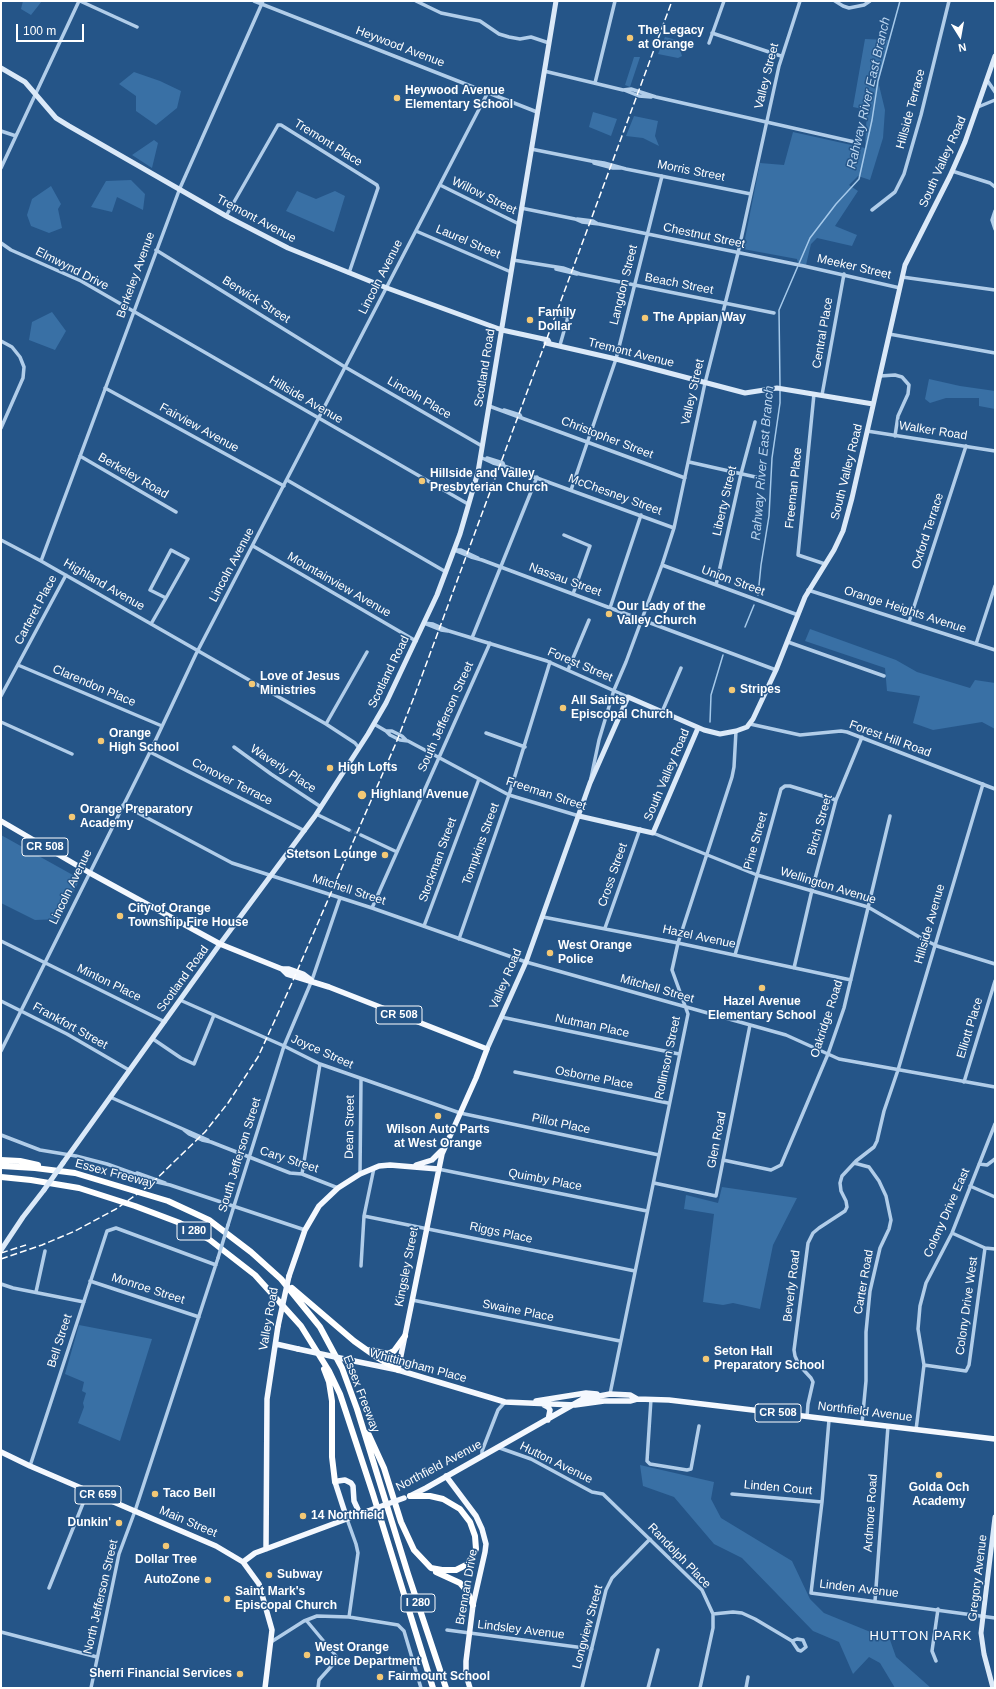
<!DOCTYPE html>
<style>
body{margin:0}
#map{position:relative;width:996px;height:1689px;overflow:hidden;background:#255588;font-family:Helvetica,sans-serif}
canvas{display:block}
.frame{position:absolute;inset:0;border:2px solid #fff;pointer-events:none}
.north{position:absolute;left:940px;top:16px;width:40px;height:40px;-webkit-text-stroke:3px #255588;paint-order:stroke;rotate:169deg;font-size:11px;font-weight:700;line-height:16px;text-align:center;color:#fff}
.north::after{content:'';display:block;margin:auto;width:14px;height:18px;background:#fff;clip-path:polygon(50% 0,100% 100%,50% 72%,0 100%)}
.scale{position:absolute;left:16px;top:24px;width:68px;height:18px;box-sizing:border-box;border:2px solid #fff;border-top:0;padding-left:5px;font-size:12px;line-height:14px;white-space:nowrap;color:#fff;-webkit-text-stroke:3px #255588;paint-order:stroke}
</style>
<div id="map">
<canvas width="996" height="1689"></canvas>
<div class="frame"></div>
<div class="north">N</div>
<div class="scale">100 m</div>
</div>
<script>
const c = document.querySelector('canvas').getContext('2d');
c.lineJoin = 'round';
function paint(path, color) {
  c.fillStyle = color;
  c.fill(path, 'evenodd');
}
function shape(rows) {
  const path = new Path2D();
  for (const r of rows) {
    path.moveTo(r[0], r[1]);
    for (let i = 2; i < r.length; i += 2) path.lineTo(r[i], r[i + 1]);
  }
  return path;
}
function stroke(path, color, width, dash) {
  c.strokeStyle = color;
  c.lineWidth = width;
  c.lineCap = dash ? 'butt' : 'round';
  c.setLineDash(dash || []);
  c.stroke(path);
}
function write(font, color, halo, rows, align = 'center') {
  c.font = font + ' Helvetica,sans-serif';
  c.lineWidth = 3;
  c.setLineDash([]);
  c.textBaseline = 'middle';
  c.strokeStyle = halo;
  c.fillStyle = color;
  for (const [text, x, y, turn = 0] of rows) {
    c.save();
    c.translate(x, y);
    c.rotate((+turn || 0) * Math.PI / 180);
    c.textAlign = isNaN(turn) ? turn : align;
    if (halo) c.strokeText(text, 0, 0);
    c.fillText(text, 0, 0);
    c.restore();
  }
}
paint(shape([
 [23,1,42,1,31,15,21,9],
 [665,37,677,40,682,56,678,58,658,54],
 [865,39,889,40,878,81,885,110,883,138,870,180,858,176,849,185,858,191,835,226,857,235,852,246,817,238,811,244,806,265,798,263,797,259,743,249,760,163,784,165,793,132,865,148,867,110,853,107],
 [634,57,640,57,630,87,625,85],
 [134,72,160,81,181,91,177,108,156,125,136,111,136,96,119,84],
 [593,112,617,119,611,136,589,127],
 [634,116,658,121,655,136,659,146,643,138,626,136],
 [154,140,158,143,152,168,132,155],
 [131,180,145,194,143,210,117,197,112,212,91,207,106,181],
 [51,186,61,204,58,209,62,228,49,233,31,226,27,215,32,199],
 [297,191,316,199,335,191,345,196,334,232,286,211],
 [52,312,66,331,55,350,29,340,32,322],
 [929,379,960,386,995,391,995,409,979,406,979,398,946,398,930,403,925,399],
 [810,629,896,660,917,672,970,688,975,680,995,683,995,729,982,722,933,730,913,723,920,696,887,691,885,668,805,641],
 [1,835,80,879,60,919,35,920,1,903],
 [722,1187,797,1198,773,1245,760,1309,733,1303,723,1305,703,1302,714,1214,684,1209,686,1195,718,1203],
 [79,1325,152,1339,120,1441,78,1423,84,1407,83,1403,86,1393,82,1391,84,1382,65,1374],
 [640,1465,714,1482,711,1499,721,1518,792,1561,810,1599,824,1613,890,1640,896,1657,931,1688,895,1688,880,1663,869,1657,853,1674,839,1642,813,1631,742,1558,714,1544,674,1497,643,1486]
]), '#3970a5');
stroke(shape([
 [780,386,779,310,810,238,836,204,859,179,872,120,878,81,900,1],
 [758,595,761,565,769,516,772,458,780,403,780,390],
 [745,627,754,605],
 [710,722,711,695,723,655]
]), '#a5c9ea', 1.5);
stroke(shape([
 [349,830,361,835]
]), '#466e9a', 3.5, [3.5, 2]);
stroke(shape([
 [80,1,137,27],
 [254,1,537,112],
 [416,1,441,13,480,21,499,34,509,37,520,39,531,37,549,43],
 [835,1,843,6,849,8,864,5,870,1],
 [712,33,781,56],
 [709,43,724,1],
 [544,71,623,90,631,89,656,97,859,143],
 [987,80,995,92],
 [595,83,615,1],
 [624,90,639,96,651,97],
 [978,107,995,100],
 [1,131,16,136],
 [531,149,591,161,604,163,626,169,751,194],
 [594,163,613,168,621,168],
 [1,168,79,1],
 [952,171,990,183,995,187],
 [440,185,519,224],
 [521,208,575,219,582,222,599,224,804,266,900,288],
 [872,210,895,192,904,174,921,115,949,1],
 [995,211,992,220,995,229],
 [226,216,278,125,281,125,377,185,378,188,349,273],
 [577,219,593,221,598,224],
 [416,231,511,272],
 [1,243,11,250,81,281,468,504],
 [156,250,345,367,482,446],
 [513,260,563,268,580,274,774,313],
 [556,269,577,274],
 [902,277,995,290],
 [560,315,568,317,560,345],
 [889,334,995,353],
 [1,341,12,347,20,357,24,367,23,378,1,428],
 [880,376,895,375,902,377,909,385,908,394,898,416,895,436],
 [105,388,284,486],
 [814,394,798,555,825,564],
 [822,395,844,274],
 [489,406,685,478],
 [504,410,520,415,521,417],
 [867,431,995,451],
 [80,456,176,512],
 [480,457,493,463,504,466,674,528],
 [487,458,503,463,504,466],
 [689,462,760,478],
 [287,480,446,572],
 [571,490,616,359,662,176],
 [564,535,590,546,573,594],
 [1,540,41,561,326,724,355,743,359,748],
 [253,546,416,641],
 [454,550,471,557,482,560,776,670],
 [456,550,461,550,478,558],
 [41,561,180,188,263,1],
 [662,565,798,615],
 [716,585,741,474,755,422],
 [808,590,995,650],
 [610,608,641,515],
 [909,622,966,446],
 [424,623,433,624,449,631,547,661,628,697],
 [151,624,166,598,188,559,171,550,150,590,166,598],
 [426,624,441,630,448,631],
 [472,638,537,477],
 [788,642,884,676],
 [976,644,995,586],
 [18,665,162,726],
 [568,670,589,620],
 [1,696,66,575],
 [662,712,681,668],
 [1,722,72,754],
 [326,724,367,652],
 [374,724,386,731,390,735,400,740,408,741,509,795,579,816],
 [750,724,800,735,841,731,847,732,995,789],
 [386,731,392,731,402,736,407,741],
 [486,733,525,747],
 [234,747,271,774,321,807],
 [150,752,305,831],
 [591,778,599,740,614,690,626,662,662,565,674,528,705,383,738,253,779,66,800,1],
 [123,805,232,863,372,908,526,962,786,1035,839,1059,995,1087],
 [316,814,349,830],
 [653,833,757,875,868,907,921,938,937,946,995,964],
 [361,835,397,852],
 [372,908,490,643],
 [543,917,678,943,851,980],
 [424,926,479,779],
 [605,928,640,829],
 [459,939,509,795,550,662],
 [1,941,165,1022],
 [735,955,781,789,785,786,790,786,836,800],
 [794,968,812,890,836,800,862,737],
 [180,1000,284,1046,320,1064,460,1113,659,1155],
 [1,1001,67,1034,129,1070],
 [501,1017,679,1054],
 [153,1039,181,1058,194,1064,214,1015],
 [1,1051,150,752,196,654,488,92],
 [515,1072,668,1103],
 [964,1082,995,981],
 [110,1097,208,1140],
 [184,1130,189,1134,202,1140,211,1142,290,1173,302,1174,338,1188],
 [1,1135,40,1150,76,1156,107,1164,157,1182,170,1185,305,1230],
 [723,1160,771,1170,781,1165,828,1054,844,1008,890,816],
 [854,1163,869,1167,879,1181,886,1196,891,1220,889,1229,880,1248,870,1291,866,1332,866,1381,862,1423],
 [979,1164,987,1165,995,1159],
 [438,1169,647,1211],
 [137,1173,165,1183],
 [302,1174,320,1064],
 [360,1174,361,1080],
 [654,1183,716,1196,750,1025],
 [970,1186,995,1197],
 [364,1216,635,1271],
 [228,1225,284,1046,312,980,340,898],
 [952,1233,985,1248,995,1249],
 [361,1266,364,1216,374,1168],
 [90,1281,199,1317],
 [1,1284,13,1288,84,1302],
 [36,1292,45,1251],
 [412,1300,620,1341],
 [924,1365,966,1371,969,1365,985,1248],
 [610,1394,688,1014,672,970,678,943,732,777,734,767,736,731],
 [651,1399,647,1461,650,1464,687,1470,691,1469,699,1426],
 [807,1417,808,1404,813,1382,811,1378,799,1365,795,1356,794,1350,808,1243,813,1233,819,1228,845,1211,847,1207,846,1201,841,1191,840,1183,842,1176,856,1161,874,1147,877,1141,884,1111,898,1070,983,784],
 [829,1420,822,1502,811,1593,995,1618],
 [916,1430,924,1365,918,1329,920,1306,926,1283,952,1233,995,1124],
 [497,1447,531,1459,592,1492,603,1494,702,1590,713,1614,713,1628,700,1688],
 [482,1455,482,1451,498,1410,505,1402],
 [30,1466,107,1231,116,1228,216,1265],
 [732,1494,822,1502],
 [347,1519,356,1544,358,1553,349,1617],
 [49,1588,88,1491],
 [875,1601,888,1426],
 [713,1614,733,1612,742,1613,755,1619,792,1641,798,1650,801,1651,806,1647,803,1640,797,1639,792,1641],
 [306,1620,336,1656,336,1661,319,1680,318,1688],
 [447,1630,592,1649],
 [1,1632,97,1657],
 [271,1642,304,1621,317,1616,349,1617,398,1625,404,1631,421,1688],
 [936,1661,932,1651,938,1609],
 [91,1688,119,1554,135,1511,218,1258],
 [582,1688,606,1590,612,1578,650,1539],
 [648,1688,658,1650],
 [746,1688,748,1677]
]), '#b1cde9', 3.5);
stroke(shape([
 [1,68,25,82,56,118,69,126,226,216,288,248,387,288,502,330,548,340,549,342],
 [546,343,616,359,745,393,777,388,873,404],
 [579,816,653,833,698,728],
 [487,1049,526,962,590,783,628,697,704,730,720,734,736,731,747,727,753,719,776,670,805,597,834,550,843,531,852,498,905,265,950,176,965,142,995,56],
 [63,1163,220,944,315,816,368,734,386,703,437,595,460,534,478,472,556,1],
 [1,1250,23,1217,44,1190],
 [993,1688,984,1654,981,1633,995,1517]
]), '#dbe9f8', 5);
stroke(shape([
 [1,821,90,873,220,944,282,969,289,969,303,974,311,980],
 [282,969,287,974,329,987,487,1049,476,1078,442,1154,398,1370],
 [416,1165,432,1160,441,1151],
 [289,1276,305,1230,319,1206,338,1188,360,1174,379,1166,390,1165,438,1169],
 [276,1344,298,1349],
 [354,1361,398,1370,505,1402,575,1405,604,1401,630,1401,637,1399,669,1400,995,1439],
 [536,1401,586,1393,597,1394],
 [544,1405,548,1407,550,1410,548,1420],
 [1,1452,30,1466,216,1546,243,1562,259,1584,272,1630,265,1688],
 [446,1476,476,1516,482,1529,486,1544,485,1552,473,1605,466,1661,466,1675,470,1688],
 [410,1496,426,1488,583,1399,610,1394,630,1395,637,1399],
 [347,1519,335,1482,338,1481,345,1480,351,1483,353,1486,354,1501,360,1514],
 [266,1549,267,1399,278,1326],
 [243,1562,255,1553,368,1511]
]), '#f4f8fe', 5.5);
stroke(shape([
 [1,1160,20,1161,38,1165],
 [1,1166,35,1168,75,1173,168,1201,209,1220,251,1252,281,1279,320,1327,342,1368,357,1409,408,1574,446,1688],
 [1,1177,31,1180,79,1188,135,1206,180,1223,210,1240,255,1275,301,1326,329,1371,340,1394,373,1494,433,1688],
 [292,1288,354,1341,378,1358,398,1370],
 [370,1350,388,1354,394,1351,405,1336],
 [324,1369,329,1382,332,1401,332,1457,335,1482],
 [368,1433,384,1468,401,1522,414,1550,431,1568,442,1570,456,1570,468,1564,476,1549,475,1536,470,1522,460,1509,443,1499,430,1496,410,1496],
 [436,1572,460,1583,467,1591,473,1605]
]), '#fff', 6);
stroke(shape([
 [1,1253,26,1245],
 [1,1259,42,1245,75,1231,116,1209,150,1185,205,1132,228,1103,258,1057,291,985,396,743,414,697,672,1]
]), '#fff', 1.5, [7, 3]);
stroke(shape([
 [218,1258,228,1225]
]), '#b1cde9', 3.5);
stroke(shape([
 [44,1190,63,1163]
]), '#dbe9f8', 5);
stroke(shape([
 [278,1326,289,1276],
 [298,1349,354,1361],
 [368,1511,404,1498]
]), '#f4f8fe', 5.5);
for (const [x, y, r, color] of [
 [630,38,4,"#f3c875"],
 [397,98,4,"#f3c875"],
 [645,318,4,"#f3c875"],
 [530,320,4,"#f3c875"],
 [422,481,4,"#f3c875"],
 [609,614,4,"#f3c875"],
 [252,684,4,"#f3c875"],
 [732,690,4,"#f3c875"],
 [563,708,4,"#f3c875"],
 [101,741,4,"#f3c875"],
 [330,768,4,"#f3c875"],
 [362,795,5,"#f3c875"],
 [72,817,4,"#f3c875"],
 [385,855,4,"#f3c875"],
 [120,916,4,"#f3c875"],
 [550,953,4,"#f3c875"],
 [762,988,4,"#f3c875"],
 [438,1116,4,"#f3c875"],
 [706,1359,4,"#f3c875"],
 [939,1475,4,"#f3c875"],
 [155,1494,4,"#f3c875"],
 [303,1516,4,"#f3c875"],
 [119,1523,4,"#f3c875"],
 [166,1546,4,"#f3c875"],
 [269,1575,4,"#f3c875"],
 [208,1580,4,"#f3c875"],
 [227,1599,4,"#f3c875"],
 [307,1655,4,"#f3c875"],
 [240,1674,4,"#f3c875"],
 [380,1677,4,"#f3c875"]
]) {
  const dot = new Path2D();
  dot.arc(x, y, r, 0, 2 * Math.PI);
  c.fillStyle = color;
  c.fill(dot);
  stroke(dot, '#255588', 1.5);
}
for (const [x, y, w] of [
 [45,847,46],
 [399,1015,46],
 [194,1231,34],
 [778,1413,46],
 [98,1495,46],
 [418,1603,34]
]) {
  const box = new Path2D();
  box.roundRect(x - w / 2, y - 9, w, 18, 3);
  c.fillStyle = '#255588';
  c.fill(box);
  stroke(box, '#fff', 1);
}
write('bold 11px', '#fff', null, [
 ["CR 508",45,847],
 ["CR 508",399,1015],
 ["I 280",194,1231],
 ["CR 508",778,1413],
 ["CR 659",98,1495],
 ["I 280",418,1603]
]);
write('bold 12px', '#fff', '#255588', [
 ["The Legacy",638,31],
 ["at Orange",638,45],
 ["Heywood Avenue",405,91],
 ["Elementary School",405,105],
 ["Family",538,313],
 ["Dollar",538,327],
 ["The Appian Way",653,318],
 ["Hillside and Valley",430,474],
 ["Presbyterian Church",430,488],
 ["Our Lady of the",617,607],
 ["Valley Church",617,621],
 ["Love of Jesus",260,677],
 ["Ministries",260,691],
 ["Stripes",740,690],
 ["All Saints",571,701],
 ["Episcopal Church",571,715],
 ["Orange",109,734],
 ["High School",109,748],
 ["High Lofts",338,768],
 ["Highland Avenue",371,795],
 ["Orange Preparatory",80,810],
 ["Academy",80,824],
 ["Stetson Lounge",377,855,"right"],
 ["City of Orange",128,909],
 ["Township Fire House",128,923],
 ["West Orange",558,946],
 ["Police",558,960],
 ["Hazel Avenue",762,1002,"center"],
 ["Elementary School",762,1016,"center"],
 ["Wilson Auto Parts",438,1130,"center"],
 ["at West Orange",438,1144,"center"],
 ["Seton Hall",714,1352],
 ["Preparatory School",714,1366],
 ["Golda Och",939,1488,"center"],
 ["Academy",939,1502,"center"],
 ["Taco Bell",163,1494],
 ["14 Northfield",311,1516],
 ["Dunkin'",111,1523,"right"],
 ["Dollar Tree",166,1560,"center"],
 ["Subway",277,1575],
 ["AutoZone",200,1580,"right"],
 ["Saint Mark's",235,1592],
 ["Episcopal Church",235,1606],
 ["West Orange",315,1648],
 ["Police Department",315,1662],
 ["Sherri Financial Services",232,1674,"right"],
 ["Fairmount School",388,1677]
], 'left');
write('12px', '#fff', '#255588', [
 ["Heywood Avenue",400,47,21],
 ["Valley Street",767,76,-76],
 ["Hillside Terrace",911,109,-75],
 ["Tremont Place",328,143,32],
 ["South Valley Road",943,162,-66],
 ["Morris Street",691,171,11],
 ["Willow Street",484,196,26],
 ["Tremont Avenue",256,219,28],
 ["Chestnut Street",704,236,12],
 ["Laurel Street",468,242,23],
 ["Meeker Street",854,267,13],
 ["Elmwynd Drive",72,269,27],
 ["Berkeley Avenue",136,275,-70],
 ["Lincoln Avenue",381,277,-63],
 ["Beach Street",679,284,11],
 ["Langdon Street",624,285,-76],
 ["Berwick Street",256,300,32],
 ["Central Place",823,333,-80],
 ["Tremont Avenue",631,353,14],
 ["Scotland Road",485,368,-81],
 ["Valley Street",693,392,-77],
 ["Lincoln Place",419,398,30],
 ["Hillside Avenue",306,400,30],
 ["Fairview Avenue",199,428,29],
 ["Walker Road",933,431,9],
 ["Christopher Street",607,438,21],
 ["South Valley Road",847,472,-76],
 ["Berkeley Road",133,476,30],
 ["Freeman Place",794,488,-84],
 ["McChesney Street",615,495,20],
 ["Liberty Street",725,501,-77],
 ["Oxford Terrace",928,531,-72],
 ["Lincoln Avenue",232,565,-62],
 ["Nassau Street",565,580,20],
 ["Union Street",733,581,20],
 ["Highland Avenue",104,585,30],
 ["Mountainview Avenue",339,585,30],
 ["Carteret Place",36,610,-62],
 ["Orange Heights Avenue",905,610,18],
 ["Forest Street",580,665,23],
 ["Scotland Road",389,672,-64],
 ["Clarendon Place",94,686,23],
 ["South Jefferson Street",446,717,-66],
 ["Forest Hill Road",890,739,20],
 ["Waverly Place",283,769,34],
 ["South Valley Road",667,775,-67],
 ["Conover Terrace",232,782,27],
 ["Freeman Street",546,794,18],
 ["Birch Street",820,825,-74],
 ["Pine Street",756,841,-74],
 ["Tompkins Street",481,844,-70],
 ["Stockman Street",438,860,-70],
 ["Cross Street",613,875,-71],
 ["Wellington Avenue",828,886,17],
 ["Lincoln Avenue",71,887,-64],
 ["Mitchell Street",349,890,18],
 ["Hillside Avenue",930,924,-74],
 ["Hazel Avenue",699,937,12],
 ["Scotland Road",183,979,-54],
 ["Valley Road",506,979,-67],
 ["Minton Place",109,983,26],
 ["Mitchell Street",657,989,16],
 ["Oakridge Road",827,1019,-72],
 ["Frankfort Street",70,1026,29],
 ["Nutman Place",592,1026,12],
 ["Elliott Place",970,1028,-73],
 ["Joyce Street",322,1052,24],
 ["Rollinson Street",668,1058,-78],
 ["Osborne Place",594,1078,11],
 ["Pillot Place",561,1124,12],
 ["Dean Street",350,1127,-89],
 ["Glen Road",717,1140,-79],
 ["South Jefferson Street",240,1155,-73],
 ["Cary Street",289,1160,18],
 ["Essex Freeway",115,1174,15],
 ["Quimby Place",545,1180,11],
 ["Colony Drive East",947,1213,-66],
 ["Riggs Place",501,1233,12],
 ["Kingsley Street",407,1267,-79],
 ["Carter Road",864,1282,-80],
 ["Beverly Road",792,1286,-83],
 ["Monroe Street",148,1289,18],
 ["Colony Drive West",967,1306,-82],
 ["Swaine Place",518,1311,11],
 ["Valley Road",269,1319,-80],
 ["Bell Street",60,1341,-72],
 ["Whittingham Place",418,1366,15],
 ["Essex Freeway",361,1394,69],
 ["Northfield Avenue",865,1412,7],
 ["Hutton Avenue",556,1463,26],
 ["Northfield Avenue",439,1466,-28],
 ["Linden Court",778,1488,5],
 ["Ardmore Road",871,1513,-86],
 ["Main Street",188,1522,23],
 ["Randolph Place",679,1556,46],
 ["Gregory Avenue",978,1578,-83],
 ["Brennan Drive",467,1587,-80],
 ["Linden Avenue",859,1589,7],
 ["North Jefferson Street",101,1597,-77],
 ["Longview Street",588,1627,-75],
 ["Lindsley Avenue",521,1630,7]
]);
write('italic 13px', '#bdd7f1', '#255588', [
 ["Rahway River East Branch",869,93,-77],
 ["Rahway River East Branch",763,463,-85]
]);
c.letterSpacing = '1px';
write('13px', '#fff', '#255588', [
 ["HUTTON PARK",921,1636]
]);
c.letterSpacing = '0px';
</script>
